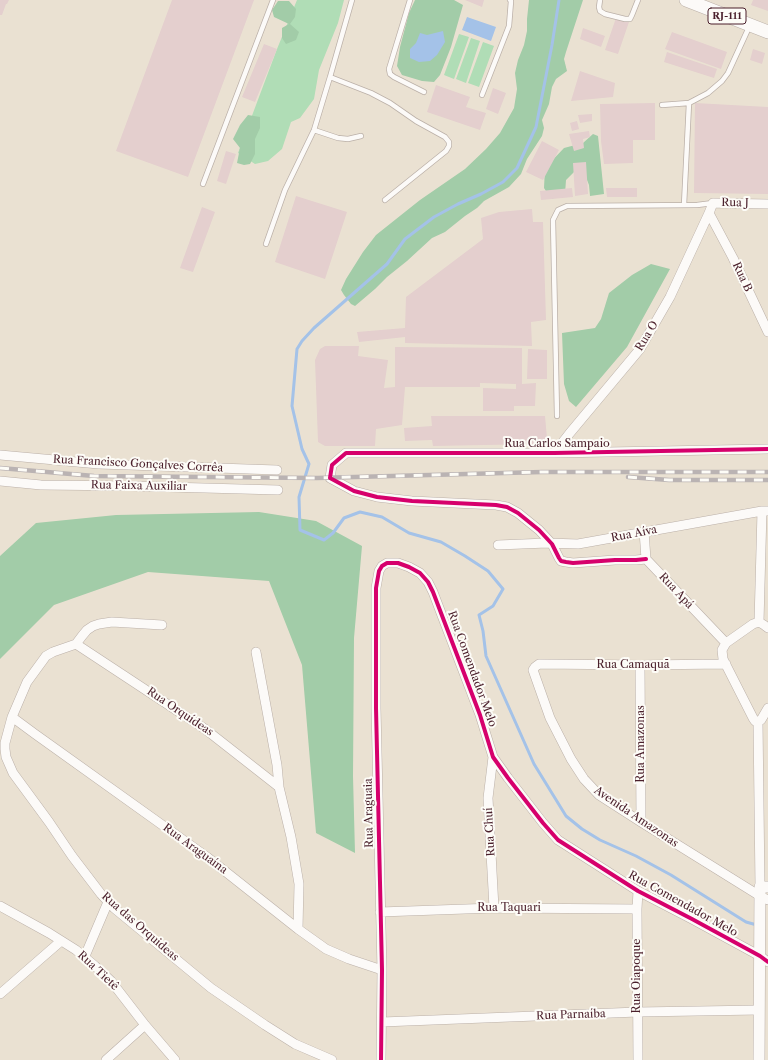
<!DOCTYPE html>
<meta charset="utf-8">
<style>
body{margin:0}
canvas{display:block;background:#eae1d2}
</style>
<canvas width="768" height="1060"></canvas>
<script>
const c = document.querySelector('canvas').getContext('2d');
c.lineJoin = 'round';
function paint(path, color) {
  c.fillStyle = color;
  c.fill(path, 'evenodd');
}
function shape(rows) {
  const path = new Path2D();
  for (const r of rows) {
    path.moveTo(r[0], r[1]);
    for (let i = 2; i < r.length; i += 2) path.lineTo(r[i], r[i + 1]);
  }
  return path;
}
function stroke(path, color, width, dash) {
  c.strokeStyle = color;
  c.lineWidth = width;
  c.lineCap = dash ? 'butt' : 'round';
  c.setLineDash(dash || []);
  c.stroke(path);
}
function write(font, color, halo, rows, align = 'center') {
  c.font = font + ' "Libre Caslon Text",serif';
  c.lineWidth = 4;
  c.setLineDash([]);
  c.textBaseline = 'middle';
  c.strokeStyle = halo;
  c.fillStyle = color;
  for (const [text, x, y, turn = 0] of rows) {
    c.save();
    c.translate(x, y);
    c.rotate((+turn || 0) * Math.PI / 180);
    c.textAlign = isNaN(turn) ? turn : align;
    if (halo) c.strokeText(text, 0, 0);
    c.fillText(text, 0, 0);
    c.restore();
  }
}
paint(shape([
 [297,0,344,0,338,23,319,70,314,99,300,118,291,122,282,149,268,161,255,164,238,153,277,49],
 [459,34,469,37,454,79,444,75],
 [471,38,480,41,466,83,456,79],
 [483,42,494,46,479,87,468,83]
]), '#b0ddb6');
paint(shape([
 [415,0,454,0,463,5,451,47,440,75,434,82,422,81,402,75,397,66,400,47,409,13],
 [529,0,583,0,566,52,564,59,567,71,556,79,552,87,549,104,542,120,544,128,542,136,527,159,521,174,509,187,484,201,477,208,465,216,445,232,432,238,407,261,387,277,375,289,355,306,351,304,344,295,341,290,346,279,363,252,376,235,420,200,465,169,486,149,500,133,514,108,517,89,515,73,518,60,524,45,527,31,527,19],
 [278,1,289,1,296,9,295,17,290,24,299,32,296,40,286,44,282,38,282,28,289,24,274,17,272,10],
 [248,115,260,117,260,128,255,139,255,154,250,164,244,165,237,163,240,148,233,139,240,125],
 [593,134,598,136,604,194,590,196,589,185,581,165,566,180,565,194,551,199,544,188,545,168,564,148,583,143],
 [651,264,670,269,627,347,576,407,569,401,564,384,562,333,595,328,601,319,609,293,632,275],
 [259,512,316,521,362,546,354,638,353,776,355,853,316,833,302,665,269,581,148,572,54,605,0,659,0,556,36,523,116,515]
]), '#a2cca8');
paint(shape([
 [467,17,496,27,491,41,462,30],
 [443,31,445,42,437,55,430,61,419,62,410,58,410,49,416,43,420,33,427,35]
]), '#a4c2e8');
stroke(shape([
 [559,0,552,45,536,127,517,168,503,182,481,194,458,204,434,217,405,239,387,264,314,328,302,341,297,349,292,406,302,449,309,464,299,497,300,530,324,540,333,533,344,518,360,512,382,517,409,533,441,542,465,556,488,571,503,589,493,606,479,615,483,631,486,656,534,764,566,816,582,829,600,840,636,856,671,875,746,922,757,925]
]), '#a4c2e8', 3);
paint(shape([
 [0,0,9,0,7,4,6,4,2,15,0,15],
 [172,0,254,0,188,177,116,151],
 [465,0,484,0,482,7],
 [753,0,768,0,768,11,751,5],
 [616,18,629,22,618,54,605,50],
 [583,28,605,36,601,47,580,39],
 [672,32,727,52,721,69,665,49],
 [264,44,277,49,255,102,242,97],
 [753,49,765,53,762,64,750,60],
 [667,52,717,69,714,78,664,62],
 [580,71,615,83,613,97,571,101],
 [436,85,470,97,466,107,486,113,480,130,427,112],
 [493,88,506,93,498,114,486,109],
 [655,103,655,140,633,140,633,163,604,164,601,141,600,104],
 [695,103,768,107,768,194,694,193],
 [592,114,592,121,580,123,578,115],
 [577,121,579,129,572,131,570,123],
 [589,131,590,137,583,139,584,148,574,151,569,134],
 [542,141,559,150,543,180,526,172],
 [226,151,236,154,226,184,217,181],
 [586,162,588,194,575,196,573,163],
 [572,188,573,197,541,200,540,191],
 [606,188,637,188,637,197,607,197],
 [296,196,347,212,325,279,275,262],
 [202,207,215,212,193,272,180,268],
 [532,209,533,222,543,222,546,320,531,322,532,346,405,343,405,337,359,342,357,332,405,328,406,297,483,239,481,218,499,212],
 [325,346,359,346,358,356,388,360,384,388,395,387,395,347,522,348,522,384,536,383,535,406,514,406,514,411,483,411,483,388,516,389,516,384,480,383,480,387,405,387,402,425,376,429,375,446,325,446,318,442,315,360,320,349],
 [528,349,547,350,547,379,527,379],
 [431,416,545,416,547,438,537,444,433,446,432,440,405,441,404,428,432,426]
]), '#e4cfce');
const service = shape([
 [352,0,330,77,371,93,390,103,416,121,445,137,449,142,449,146,446,151,385,200],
 [410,0,389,69,390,74,394,77,424,92],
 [600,0,599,7,600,11,605,14,625,19,630,19,632,15,638,0],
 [482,95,509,26,511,1,510,0],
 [662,105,689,103],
 [314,130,338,138,348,139,361,136],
 [203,184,273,0],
 [684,205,689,103,708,93,722,81,728,73,750,25],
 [266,244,285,190,314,130,330,77],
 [557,416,553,220,558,210,567,206,697,205,713,203]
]);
const minor = shape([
 [709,213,713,203,768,204],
 [554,453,569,434,640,349,670,297,709,213,733,258,768,332],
 [0,455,99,464,277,470],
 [0,481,41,485,131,486,278,490],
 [644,531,646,559,726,643],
 [498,545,547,543,578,544,762,511,768,511],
 [646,559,636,560,615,560,573,563,566,562,561,561,559,558,552,544,539,530,518,513,507,507,496,505,412,501,377,497,354,491,330,478,332,465,346,453,554,453,768,449],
 [759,622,762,511],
 [76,644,53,652,46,656,27,682,12,717,5,743,5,749,6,757,13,773,49,822,72,856,101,894,114,908,211,988,265,1025,295,1044,332,1060],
 [76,644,205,729,279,787],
 [76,644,82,636,87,630,93,626,99,624,112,622,162,625],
 [256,652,277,765,279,787,291,837,299,884,298,929],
 [726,664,640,665,539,664,535,667,533,670,550,718,571,759,584,779,599,795,641,822,760,896,768,900],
 [640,665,641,822],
 [12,717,35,734,207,857,298,929,326,949,349,959,382,970],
 [758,721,760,887],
 [758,721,755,721,753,718,723,659,722,650,726,643,753,624,759,622,764,625,768,628],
 [758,721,761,720,768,708],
 [493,757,488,798,494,908],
 [0,906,49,933,76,950,95,966,111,981,145,1025,175,1060],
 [380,912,494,908,637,909],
 [85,956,108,902],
 [0,994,61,941],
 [382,1022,638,1012,759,1010],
 [106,1060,145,1025],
 [381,1060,382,970,376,708,376,588,379,571,382,566,387,563,398,563,409,567,420,573,428,582,433,592,480,715,493,757,508,778,543,823,558,840,638,891,692,919,760,956,768,962],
 [638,1060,637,909,638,891]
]);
const tertiary = shape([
 [759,1060,760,887,768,887]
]);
const primary = shape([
 [686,0,768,32]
]);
stroke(service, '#bbb0a8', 6);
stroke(minor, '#bbb0a8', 10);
stroke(tertiary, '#bbb0a8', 12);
stroke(primary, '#bbb0a8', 14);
stroke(service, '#fcfaf8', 4.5);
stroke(minor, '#fcfaf8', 9);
stroke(tertiary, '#fcfaf8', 11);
stroke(primary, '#fcfaf8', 13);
const rail = shape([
 [0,468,94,476,317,478,542,472,768,472],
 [628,477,669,480,768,480]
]);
stroke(rail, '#bab3b3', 4.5);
stroke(rail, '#fdfcf7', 3, [9]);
stroke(shape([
 [646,559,636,560,615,560,573,563,566,562,561,561,559,558,552,544,539,530,518,513,507,507,496,505,412,501,377,497,354,491,330,478,332,465,346,453,554,453,768,449],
 [381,1060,382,970,376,708,376,588,379,571,382,566,387,563,398,563,409,567,420,573,428,582,433,592,480,715,493,757,508,778,543,823,558,840,638,891,692,919,760,956,768,962]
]), '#d6006c', 4);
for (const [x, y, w] of [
 [727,16,38]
]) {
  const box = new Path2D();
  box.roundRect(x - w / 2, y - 8, w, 16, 3);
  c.fillStyle = '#fdfcf7';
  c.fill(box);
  stroke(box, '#4a1f2b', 1);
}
write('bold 10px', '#4a1f2b', null, [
 ["RJ-111",727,16]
]);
write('11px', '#4a1f2b', '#fdfcf7', [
 ["Rua J",735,203,1],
 ["Rua B",742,277,65],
 ["Rua O",647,336,-59],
 ["Rua Carlos Sampaio",557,444],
 ["Rua Francisco Gonçalves Corrêa",138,464,3],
 ["Rua Faixa Auxiliar",139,486,1],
 ["Rua Aíva",634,534,-11],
 ["Rua Apá",676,591,47],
 ["Rua Camaquã",633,665],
 ["Rua Comendador Melo",472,669,70],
 ["Rua Orquídeas",180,712,34],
 ["Rua Amazonas",641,744,-90],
 ["Rua Araguaia",369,813,-91],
 ["Avenida Amazonas",636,817,34],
 ["Rua Chuí",490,832,-93],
 ["Rua Araguaína",195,849,36],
 ["Rua Comendador Melo",683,904,29],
 ["Rua Taquari",509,908],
 ["Rua das Orquideas",140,927,41],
 ["Rua Tietê",98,971,43],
 ["Rua Oiapoque",637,976,-90],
 ["Rua Parnaíba",571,1015,-2]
]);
</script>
